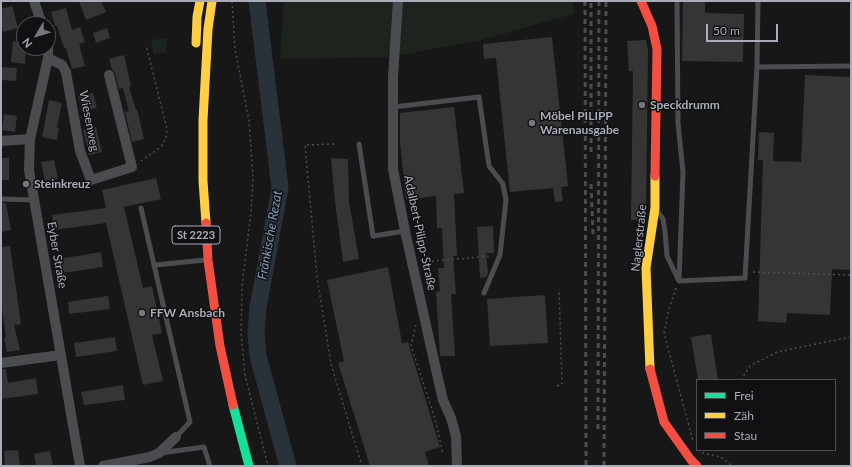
<!DOCTYPE html>
<meta charset="utf-8">
<style>
body{margin:0}
#map{position:relative;width:852px;height:467px;overflow:hidden;background:#171717;font-family:Lato,sans-serif}
canvas{display:block}
.frame{position:absolute;inset:0;border:2px solid #a8adb8;pointer-events:none}
.legend{position:absolute;left:696px;top:379px;width:140px;height:72px;box-sizing:border-box;background:#111113;border:1px solid #4d4f55;margin:0;padding:5px 7px;list-style:none;font-size:12px;color:#a8adb8}
.legend li{display:flex;align-items:center;gap:8px;height:20px}
.legend b{width:20px;border:1px solid #4d4f55}
.north{position:absolute;left:16px;top:16px;width:40px;height:40px;box-sizing:border-box;background:#111113;border:1px solid #4d4f55;border-radius:50%;rotate:232deg;font-size:11px;font-weight:700;line-height:16px;text-align:center;color:#a8adb8}
.north::after{content:'';display:block;margin:auto;width:14px;height:18px;background:#757880;clip-path:polygon(50% 0,100% 100%,50% 72%,0 100%)}
.scale{position:absolute;left:706px;top:24px;width:72px;height:18px;box-sizing:border-box;border:2px solid #a8adb8;border-top:0;padding-left:5px;font-size:12px;line-height:14px;white-space:nowrap;color:#a8adb8;-webkit-text-stroke:3px #111113;paint-order:stroke}
</style>
<div id="map">
<canvas width="852" height="467"></canvas>
<div class="frame"></div>
<ul class="legend">
<li><b style="height:5px;background:#16e098"></b>Frei</li>
<li><b style="height:5px;background:#ffcf43"></b>Zäh</li>
<li><b style="height:5px;background:#f24e42"></b>Stau</li>
</ul>
<div class="north">N</div>
<div class="scale">50 m</div>
</div>
<script>
const c = document.querySelector('canvas').getContext('2d');
c.lineJoin = 'round';
function paint(path, color) {
  c.fillStyle = color;
  c.fill(path, 'evenodd');
}
function shape(rows) {
  const path = new Path2D();
  for (const r of rows) {
    path.moveTo(r[0], r[1]);
    for (let i = 2; i < r.length; i += 2) path.lineTo(r[i], r[i + 1]);
  }
  return path;
}
function stroke(path, color, width, dash) {
  c.strokeStyle = color;
  c.lineWidth = width;
  c.lineCap = dash ? 'butt' : 'round';
  c.setLineDash(dash || []);
  c.stroke(path);
}
function write(font, color, halo, rows, align = 'center') {
  c.font = font + ' Lato,sans-serif';
  c.lineWidth = 3;
  c.setLineDash([]);
  c.textBaseline = 'middle';
  c.strokeStyle = halo;
  c.fillStyle = color;
  for (const [text, x, y, turn = 0] of rows) {
    c.save();
    c.translate(x, y);
    c.rotate((+turn || 0) * Math.PI / 180);
    c.textAlign = isNaN(turn) ? turn : align;
    if (halo) c.strokeText(text, 0, 0);
    c.fillText(text, 0, 0);
    c.restore();
  }
}
paint(shape([
 [284,1,573,1,573,14,482,40,390,57,280,59],
 [167,38,166,53,154,54,151,40]
]), '#1d241e');
stroke(shape([
 [257,1,280,188,258,307,256,333,258,356,288,466]
]), '#2a3239', 17);
paint(shape([
 [79,1,101,1,106,12,86,20],
 [683,1,705,1,705,13,744,14,743,62,682,61],
 [12,6,18,28,3,32,1,26,1,9],
 [66,8,72,30,80,27,85,42,79,44,85,66,72,69,66,48,64,48,57,26,55,26,51,12],
 [107,28,110,38,96,43,93,33],
 [552,37,568,186,561,187,563,201,555,202,553,188,510,192,496,58,484,59,483,44],
 [646,40,648,50,646,207,644,220,631,220,633,71,629,71,627,41],
 [13,41,24,42,24,48,26,48,25,64,11,62],
 [124,55,131,86,129,87,136,110,137,109,144,139,132,142,125,112,129,111,123,88,119,89,115,73,112,69,109,59],
 [1,67,17,68,16,81,1,80],
 [805,75,851,77,851,270,832,269,830,315,787,313,786,323,758,321,763,160,758,160,759,132,774,133,773,161,801,162],
 [93,93,97,108,82,111,78,96],
 [49,100,62,103,57,127,59,128,57,140,42,137],
 [454,107,464,193,454,194,457,256,453,256,456,294,451,294,455,356,440,356,436,292,440,291,438,268,444,268,442,228,437,228,436,196,406,200,400,142,400,113],
 [4,114,17,116,15,132,2,130],
 [96,127,102,152,89,155,83,130],
 [1,158,9,158,9,180,1,180],
 [331,158,348,159,349,202,359,259,343,262,335,202],
 [54,160,58,179,45,181,41,162],
 [156,178,161,199,124,207,143,288,152,286,162,333,152,335,163,381,143,385,106,223,54,230,52,215,106,208,102,190],
 [1,203,6,203,11,230,1,232],
 [493,226,494,253,486,253,488,274,486,277,480,278,477,227],
 [10,246,21,324,14,325,20,350,7,352,4,338,6,337,1,300,1,247],
 [101,252,103,267,62,273,59,259],
 [388,267,402,343,408,342,440,447,425,452,429,466,370,466,338,363,344,361,327,280],
 [545,295,548,343,490,346,487,299],
 [108,296,110,309,69,314,68,302],
 [711,334,718,380,698,380,691,337],
 [115,337,117,351,76,357,74,343],
 [1,369,6,369,8,383,36,378,38,394,1,399],
 [123,385,125,400,84,405,81,392],
 [18,450,20,466,5,466,4,451],
 [50,451,53,466,36,466,34,454]
]), '#353536');
stroke(shape([
 [232,1,235,49,249,121,253,177,251,212,242,286,241,332,245,375,268,466],
 [334,144,305,145,317,277,331,364,362,466],
 [141,161,161,147,166,138,167,129,146,45],
 [422,262,492,256],
 [753,272,851,275],
 [676,288,669,309,664,333,693,441],
 [416,325,411,345,435,419,443,454],
 [741,380,750,366,777,352,851,337],
 [557,386,562,384,559,289],
 [702,453,721,457,732,466]
]), '#4d4e52', 1.5, [2, 3]);
stroke(shape([
 [677,1,678,123,683,172,679,281,745,278,757,67,758,1],
 [757,67,851,66],
 [393,107,479,97,489,166,503,184,506,200,500,255,484,293],
 [359,144,373,236,405,231],
 [1,199,35,200],
 [141,208,190,422,176,437],
 [658,212,663,219,665,231,667,256,678,279],
 [155,265,205,260],
 [160,453,204,447,210,466]
]), '#4b4c50', 5);
stroke(shape([
 [34,1,42,24],
 [398,1,393,77,393,169,405,231,439,383,443,400,451,418,456,436,457,466],
 [48,48,48,58,30,139,29,170,80,466],
 [48,58,62,65,66,72,80,151,91,180,132,167,109,75],
 [1,141,30,139],
 [1,363,61,355],
 [103,466,150,457,159,453,176,437]
]), '#4b4c50', 10);
stroke(shape([
 [233,405,249,466]
]), '#16e098', 9);
stroke(shape([
 [196,43,197,17,200,1],
 [206,223,203,181,203,120,208,29,212,1],
 [650,369,646,268,655,208,655,176]
]), '#ffcf43', 9);
stroke(shape([
 [641,1,652,26,657,49,655,176],
 [206,223,208,260,220,346,233,405],
 [650,369,664,422,691,460,697,466]
]), '#f24e42', 9);
stroke(shape([
 [585,1,586,466],
 [591,152,591,1],
 [591,184,593,234],
 [598,429,599,1],
 [604,466,606,1]
]), '#4b4c4f', 3, [5, 4]);
for (const [x, y, r, color] of [
 [642,105,4,"#757880"],
 [532,123,4,"#757880"],
 [26,184,4,"#757880"],
 [142,313,4,"#757880"]
]) {
  const dot = new Path2D();
  dot.arc(x, y, r, 0, 2 * Math.PI);
  c.fillStyle = color;
  c.fill(dot);
  stroke(dot, '#111113', 1.5);
}
for (const [x, y, w] of [
 [196,235,48]
]) {
  const box = new Path2D();
  box.roundRect(x - w / 2, y - 9, w, 18, 3);
  c.fillStyle = '#111113';
  c.fill(box);
  stroke(box, '#a8adb8', 1);
}
write('bold 11px', '#a8adb8', null, [
 ["St 2223",196,235]
]);
write('bold 12px', '#a8adb8', '#111113', [
 ["Speckdrumm",650,105],
 ["Möbel PILIPP",540,116],
 ["Warenausgabe",540,130],
 ["Steinkreuz",34,184],
 ["FFW Ansbach",150,313]
], 'left');
write('12px', '#a8adb8', '#111113', [
 ["Wiesenweg",89,121,79],
 ["Adalbert-Pilipp-Straße",420,233,78],
 ["Naglerstraße",639,238,-84],
 ["Eyber Straße",57,255,80]
]);
write('italic 13px', '#7f9bb3', '#111113', [
 ["Fränkische Rezat",270,235,-80]
]);
</script>
